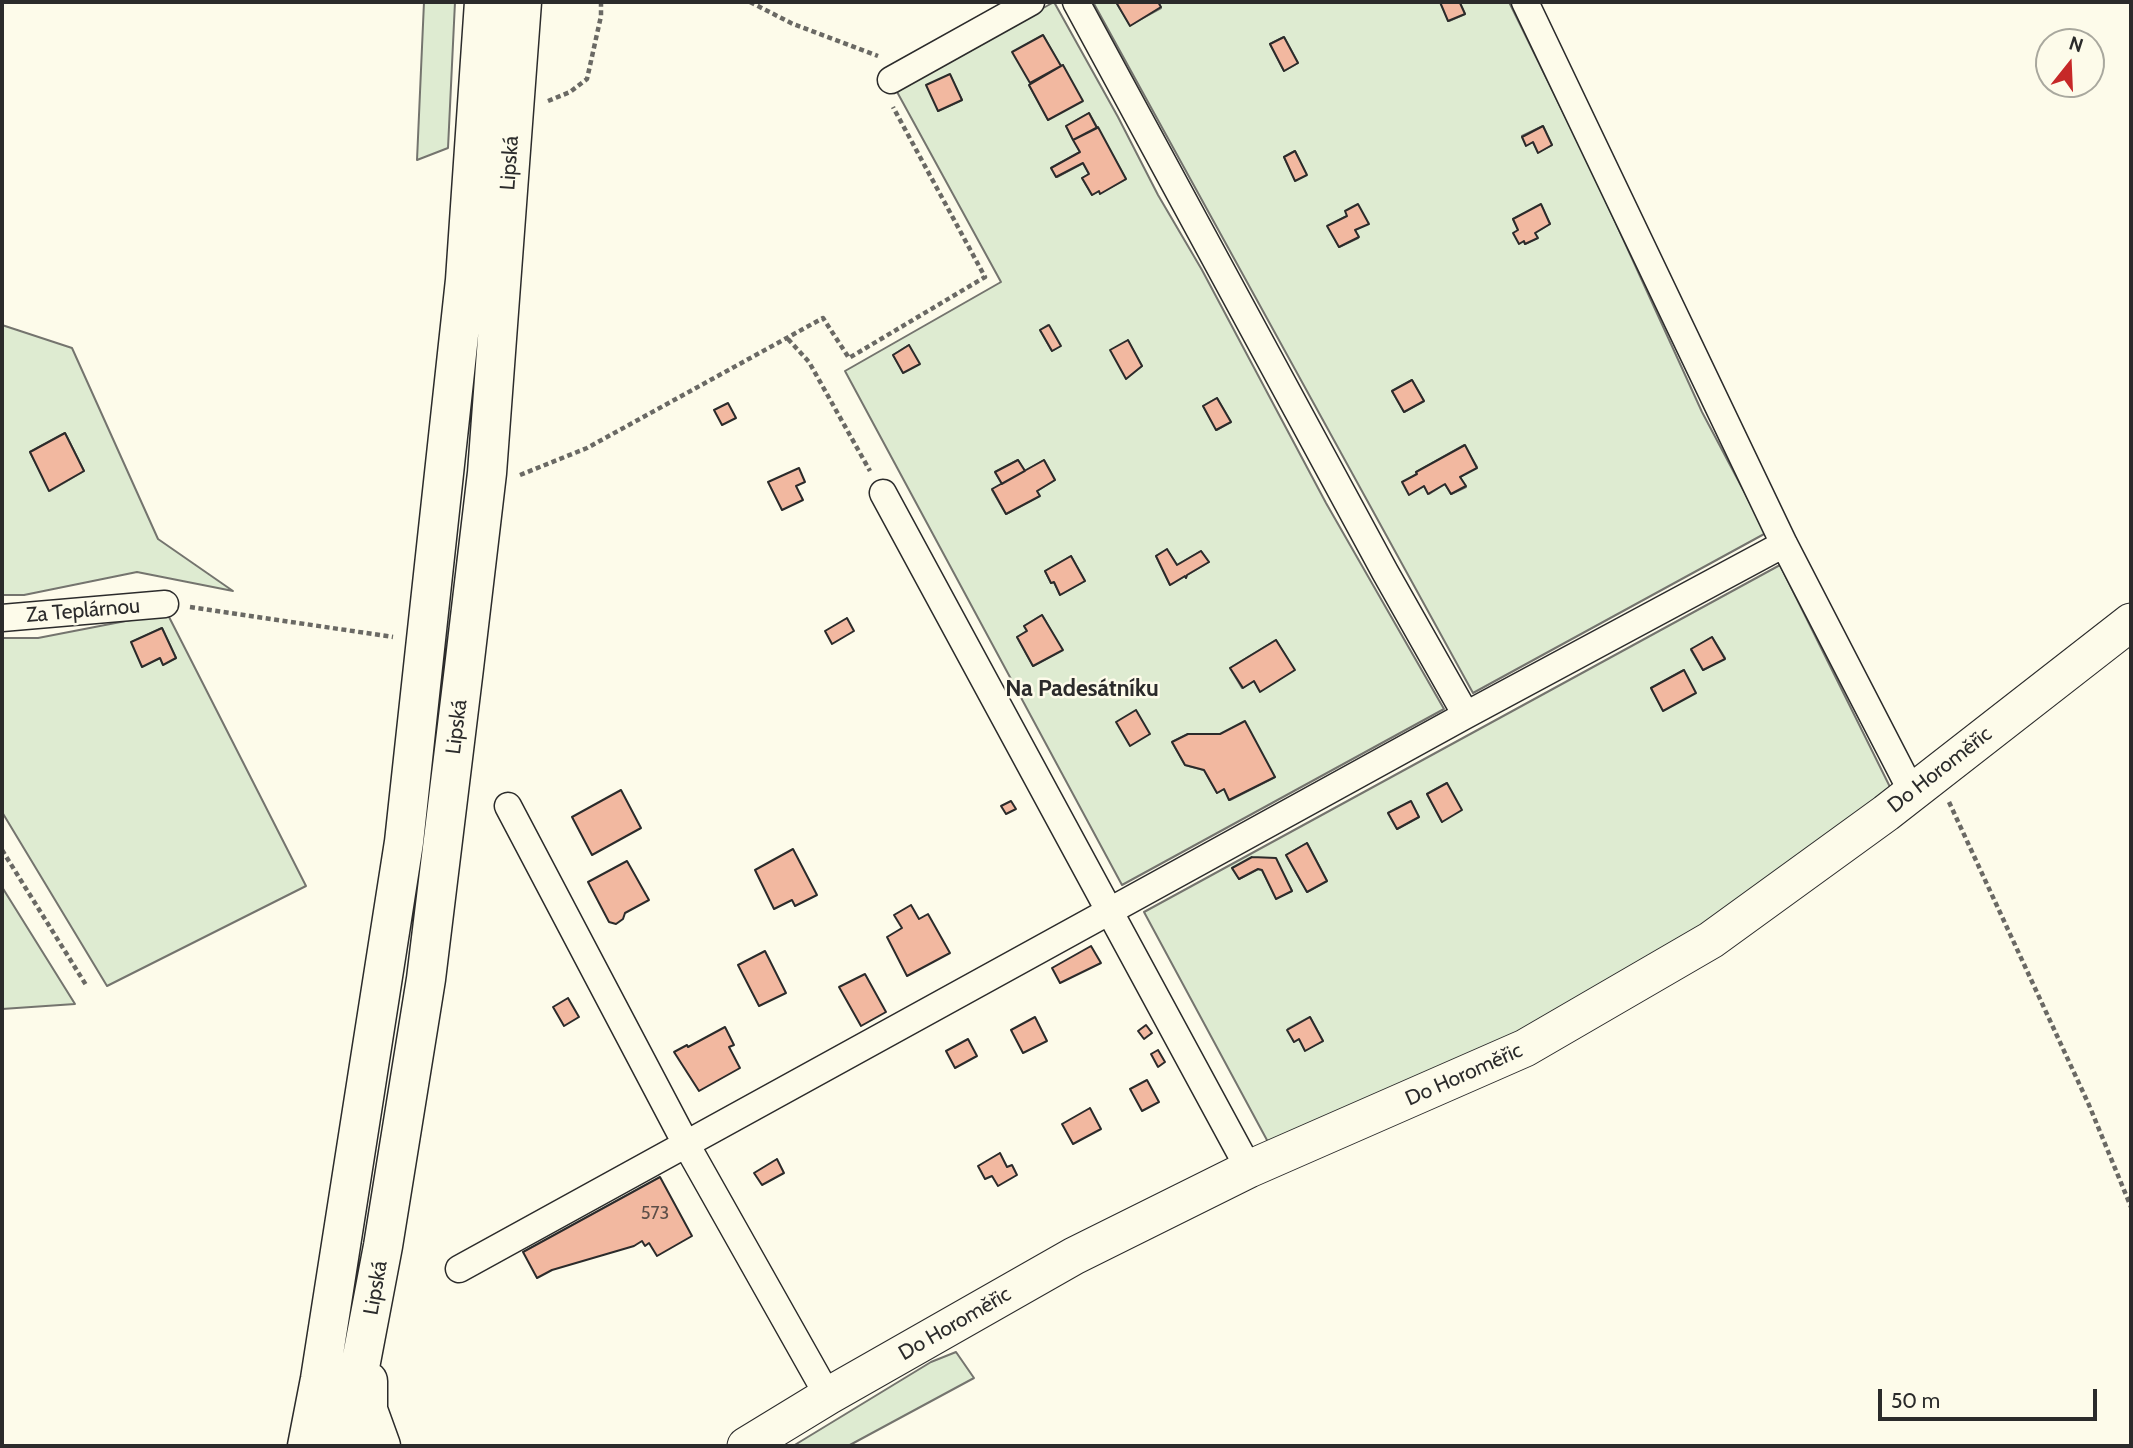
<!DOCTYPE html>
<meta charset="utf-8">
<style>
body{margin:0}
#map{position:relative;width:2133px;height:1448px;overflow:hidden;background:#fdfbea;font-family:Cabin,sans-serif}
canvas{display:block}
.frame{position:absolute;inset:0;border:4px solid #2b2b2b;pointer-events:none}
.north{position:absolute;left:2035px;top:28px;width:70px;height:70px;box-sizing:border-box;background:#fdfbea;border:2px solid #a9a89e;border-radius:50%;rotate:18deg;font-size:19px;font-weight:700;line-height:28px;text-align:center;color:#2b2b2b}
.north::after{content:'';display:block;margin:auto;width:24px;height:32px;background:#c62828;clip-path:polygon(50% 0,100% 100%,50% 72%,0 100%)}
.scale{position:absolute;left:1878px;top:1389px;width:219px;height:32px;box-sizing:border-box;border:4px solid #2b2b2b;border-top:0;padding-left:9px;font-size:21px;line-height:24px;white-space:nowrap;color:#2b2b2b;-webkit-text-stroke:5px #fdfbea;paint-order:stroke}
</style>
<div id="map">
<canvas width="2133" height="1448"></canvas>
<div class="frame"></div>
<div class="north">N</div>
<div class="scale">50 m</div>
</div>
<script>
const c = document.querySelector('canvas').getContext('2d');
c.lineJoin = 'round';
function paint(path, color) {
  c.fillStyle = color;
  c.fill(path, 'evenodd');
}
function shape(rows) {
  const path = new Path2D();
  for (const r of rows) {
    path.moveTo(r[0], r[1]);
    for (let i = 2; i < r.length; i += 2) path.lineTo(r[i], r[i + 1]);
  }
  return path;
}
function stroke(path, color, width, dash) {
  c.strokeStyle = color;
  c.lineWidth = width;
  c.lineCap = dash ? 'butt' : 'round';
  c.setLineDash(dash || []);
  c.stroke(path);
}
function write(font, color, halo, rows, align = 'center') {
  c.font = font + ' Cabin,sans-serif';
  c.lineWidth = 5;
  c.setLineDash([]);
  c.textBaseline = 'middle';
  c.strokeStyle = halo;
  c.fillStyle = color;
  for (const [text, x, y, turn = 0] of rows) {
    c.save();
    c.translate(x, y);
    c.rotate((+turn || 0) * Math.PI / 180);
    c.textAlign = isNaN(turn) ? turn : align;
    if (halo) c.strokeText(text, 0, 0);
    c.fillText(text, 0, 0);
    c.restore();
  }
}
const green = shape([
 [424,2,455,2,448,148,417,160,424,2],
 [1054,2,1118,117,1158,195,1202,270,1326,503,1444,709,1122,885,845,371,1001,282,896,90,1054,2],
 [1043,35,1060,65,1013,52,1043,35],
 [1062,65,1063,65,1048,120,1029,85,1062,65],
 [950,75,962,100,938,111,950,75],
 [1089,113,1126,179,1100,193,1099,191,1092,195,1082,178,1089,174,1083,163,1057,177,1051,168,1080,152,1066,126,1089,113],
 [1048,325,1060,346,1052,351,1040,330,1048,325],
 [1128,341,1142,366,1126,378,1128,341],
 [909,345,903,372,893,355,909,345],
 [1217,398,1231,422,1217,430,1203,406,1217,398],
 [1018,460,1025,471,1044,460,1055,480,1037,491,1039,496,1006,514,992,490,1002,484,995,472,1018,460],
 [1167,550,1177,565,1201,551,1209,562,1187,575,1186,578,1185,576,1170,585,1156,556,1167,550],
 [1071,556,1085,581,1060,595,1054,582,1051,583,1045,571,1071,556],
 [1042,615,1062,650,1033,666,1017,637,1027,631,1024,626,1042,615],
 [1276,640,1294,670,1260,691,1254,681,1242,688,1230,668,1276,640],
 [1188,734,1220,734,1275,777,1230,800,1224,789,1217,793,1204,770,1185,765,1172,742,1188,734],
 [1093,2,1116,2,1130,25,1161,8,1158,2,1440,2,1449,21,1465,14,1460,3,1463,2,1509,2,1593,173,1702,412,1766,533,1473,693,1093,2],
 [1284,37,1298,63,1284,71,1270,44,1284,37],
 [1543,126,1552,145,1538,152,1533,142,1526,145,1522,136,1543,126],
 [1295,151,1306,174,1295,180,1284,157,1295,151],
 [1541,205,1550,224,1535,233,1537,238,1525,244,1513,219,1541,205],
 [1347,216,1368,223,1355,230,1358,238,1339,247,1328,226,1347,216],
 [1412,380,1424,401,1404,412,1392,391,1412,380],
 [1464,445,1477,467,1460,477,1466,487,1451,494,1445,484,1429,494,1424,486,1409,494,1403,482,1417,474,1416,472,1464,445],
 [2,325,72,348,158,539,233,591,137,572,24,595,2,595,2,325],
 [65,433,84,471,50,491,30,452,65,433],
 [1780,565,1891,789,1700,928,1511,1037,1268,1142,1144,912,1780,565],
 [1712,637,1725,658,1703,670,1691,650,1712,637],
 [1684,670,1663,710,1651,688,1684,670],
 [1447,783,1442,822,1427,794,1447,783],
 [1410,802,1419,817,1397,829,1388,813,1410,802],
 [1307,843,1327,881,1307,892,1286,855,1307,843],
 [1275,858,1292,891,1276,898,1262,870,1258,869,1239,879,1232,868,1275,858],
 [1310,1017,1323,1041,1305,1050,1299,1039,1294,1042,1288,1029,1310,1017],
 [167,613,306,886,107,986,2,812,2,638,38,638,167,613],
 [162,628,176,658,163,664,160,658,142,666,132,642,162,628],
 [2,887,75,1004,2,1009,2,887],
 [956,1352,974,1378,848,1446,793,1446,931,1362,956,1352]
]);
paint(green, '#deebd1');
stroke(green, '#74746e', 2);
const building = shape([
 [1116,2,1158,2,1161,7,1130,26,1116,2],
 [1440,2,1463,2,1460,3,1465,14,1448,21,1440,2],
 [1043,35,1061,66,1030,83,1012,52,1043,35],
 [1284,37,1298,63,1284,71,1270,44,1284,37],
 [1063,65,1083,101,1048,120,1029,85,1063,65],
 [950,74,962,100,938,111,926,85,950,74],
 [1089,113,1097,128,1073,140,1066,126,1089,113],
 [1543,126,1552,145,1538,153,1533,142,1526,146,1522,137,1543,126],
 [1098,127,1126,179,1100,194,1099,191,1092,195,1082,178,1089,174,1083,163,1056,177,1051,168,1080,152,1073,140,1098,127],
 [1295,151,1307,175,1295,181,1284,157,1295,151],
 [1358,204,1369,224,1355,230,1359,237,1339,247,1327,226,1347,216,1345,211,1358,204],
 [1541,204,1550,224,1535,233,1538,238,1525,244,1524,241,1519,244,1513,233,1518,230,1513,219,1541,204],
 [1049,325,1061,346,1052,351,1040,330,1049,325],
 [1128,340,1142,366,1126,379,1110,350,1128,340],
 [909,345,920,364,903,373,893,355,909,345],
 [1412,380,1424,401,1404,412,1392,391,1412,380],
 [1217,398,1231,422,1216,430,1203,406,1217,398],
 [728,403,736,418,722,425,714,410,728,403],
 [65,433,84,471,49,491,30,452,65,433],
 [1465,445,1477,468,1460,477,1466,486,1451,494,1445,484,1428,494,1424,486,1409,495,1402,482,1417,474,1416,472,1465,445],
 [1018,460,1025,471,1002,484,995,472,1018,460],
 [1044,460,1055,480,1037,491,1040,496,1006,514,992,489,1044,460],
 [799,468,805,482,796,486,803,500,782,510,768,482,799,468],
 [1167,549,1177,565,1201,551,1209,562,1187,575,1186,578,1185,576,1170,585,1156,556,1167,549],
 [1071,556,1085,581,1060,595,1054,582,1051,583,1045,571,1071,556],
 [1042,615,1063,650,1033,666,1017,637,1027,631,1024,626,1042,615],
 [847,618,854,631,832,644,825,631,847,618],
 [162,628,176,658,163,665,160,658,142,667,131,642,162,628],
 [1712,637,1725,659,1703,670,1691,649,1712,637],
 [1276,640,1295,670,1260,692,1254,681,1243,688,1230,668,1276,640],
 [1684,670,1696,693,1663,711,1651,688,1684,670],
 [1136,710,1150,734,1130,746,1116,722,1136,710],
 [1245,721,1275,777,1229,800,1224,789,1217,793,1204,770,1185,765,1172,742,1188,734,1220,734,1245,721],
 [1447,783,1462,810,1442,822,1427,794,1447,783],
 [621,790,641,828,592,855,572,817,621,790],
 [1011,801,1016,809,1006,814,1001,806,1011,801],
 [1411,801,1419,817,1397,829,1388,813,1411,801],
 [1307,843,1327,881,1307,892,1286,855,1307,843],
 [793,849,817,895,795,906,792,900,774,909,755,870,793,849],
 [1252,857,1276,858,1292,891,1276,899,1262,870,1258,869,1239,879,1232,868,1252,857],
 [627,861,649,900,625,913,623,919,616,924,609,922,588,882,627,861],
 [911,905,919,919,928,914,950,953,907,976,887,937,902,928,894,915,911,905],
 [1091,946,1101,963,1060,983,1052,968,1091,946],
 [765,951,786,993,759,1006,738,965,765,951],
 [865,974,886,1012,861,1026,839,987,865,974],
 [568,998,579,1017,564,1026,553,1007,568,998],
 [1035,1017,1047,1041,1023,1053,1011,1030,1035,1017],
 [1310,1017,1323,1041,1305,1051,1299,1039,1294,1042,1287,1030,1310,1017],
 [1146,1025,1152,1033,1144,1039,1138,1031,1146,1025],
 [725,1027,734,1045,729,1047,740,1068,699,1091,674,1052,687,1045,688,1047,725,1027],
 [968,1039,977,1056,955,1068,946,1051,968,1039],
 [1158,1050,1165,1062,1158,1067,1151,1054,1158,1050],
 [1147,1080,1159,1102,1142,1111,1130,1089,1147,1080],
 [1090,1108,1101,1129,1073,1144,1062,1124,1090,1108],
 [1000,1153,1007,1167,1012,1165,1017,1175,998,1186,992,1176,985,1179,978,1166,1000,1153],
 [777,1159,784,1173,762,1185,754,1173,777,1159],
 [660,1177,692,1236,657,1256,649,1243,645,1246,642,1241,634,1246,552,1270,537,1278,523,1252,660,1177]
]);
paint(building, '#f2b8a0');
stroke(building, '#2b2b2b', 2);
const street = shape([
 [1076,2,1385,572,1466,715],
 [1525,2,1784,544,1912,792],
 [891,80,1031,2],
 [883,493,1249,1169],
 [2,618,165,604],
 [508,806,686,1144,828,1396],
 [459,1269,1466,715,1784,544]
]);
const secondary = shape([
 [746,1446,828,1396,1074,1256,1249,1169,1525,1048,1711,940,1886,813,2131,622]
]);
const highway = shape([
 [368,1381,368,1410,381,1446],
 [307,1446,320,1379,404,842,465,280,484,2],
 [345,1446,383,1246,426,979,464,668,487,473,522,2]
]);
stroke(street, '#2b2b2b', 29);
stroke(secondary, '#2b2b2b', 39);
stroke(highway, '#2b2b2b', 41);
stroke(shape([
 [750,2,793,24,878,56],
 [548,101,570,92,587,79,601,16,601,2],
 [788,339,809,362,870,471],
 [520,475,587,448,823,318,849,358,985,277,893,107],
 [190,607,393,637],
 [1949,802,2089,1105,2131,1207],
 [2,850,86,985]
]), '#6a6964', 4.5, [5, 3.5]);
stroke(street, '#fdfbea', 26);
stroke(secondary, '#fdfbea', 37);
stroke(highway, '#fdfbea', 38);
write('18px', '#5d4e48', null, [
 ["573",655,1214]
]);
write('21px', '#2b2b2b', '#fdfbea', [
 ["Lipská",510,163,-86],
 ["Za Teplárnou",83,611,-5],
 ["Lipská",457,727,-83],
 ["Do Horoměřic",1940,770,-38],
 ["Do Horoměřic",1464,1075,-24],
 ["Lipská",376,1288,-80],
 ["Do Horoměřic",955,1324,-30]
]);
write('bold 23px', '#2b2b2b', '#fdfbea', [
 ["Na Padesátníku",1082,689]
]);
</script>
